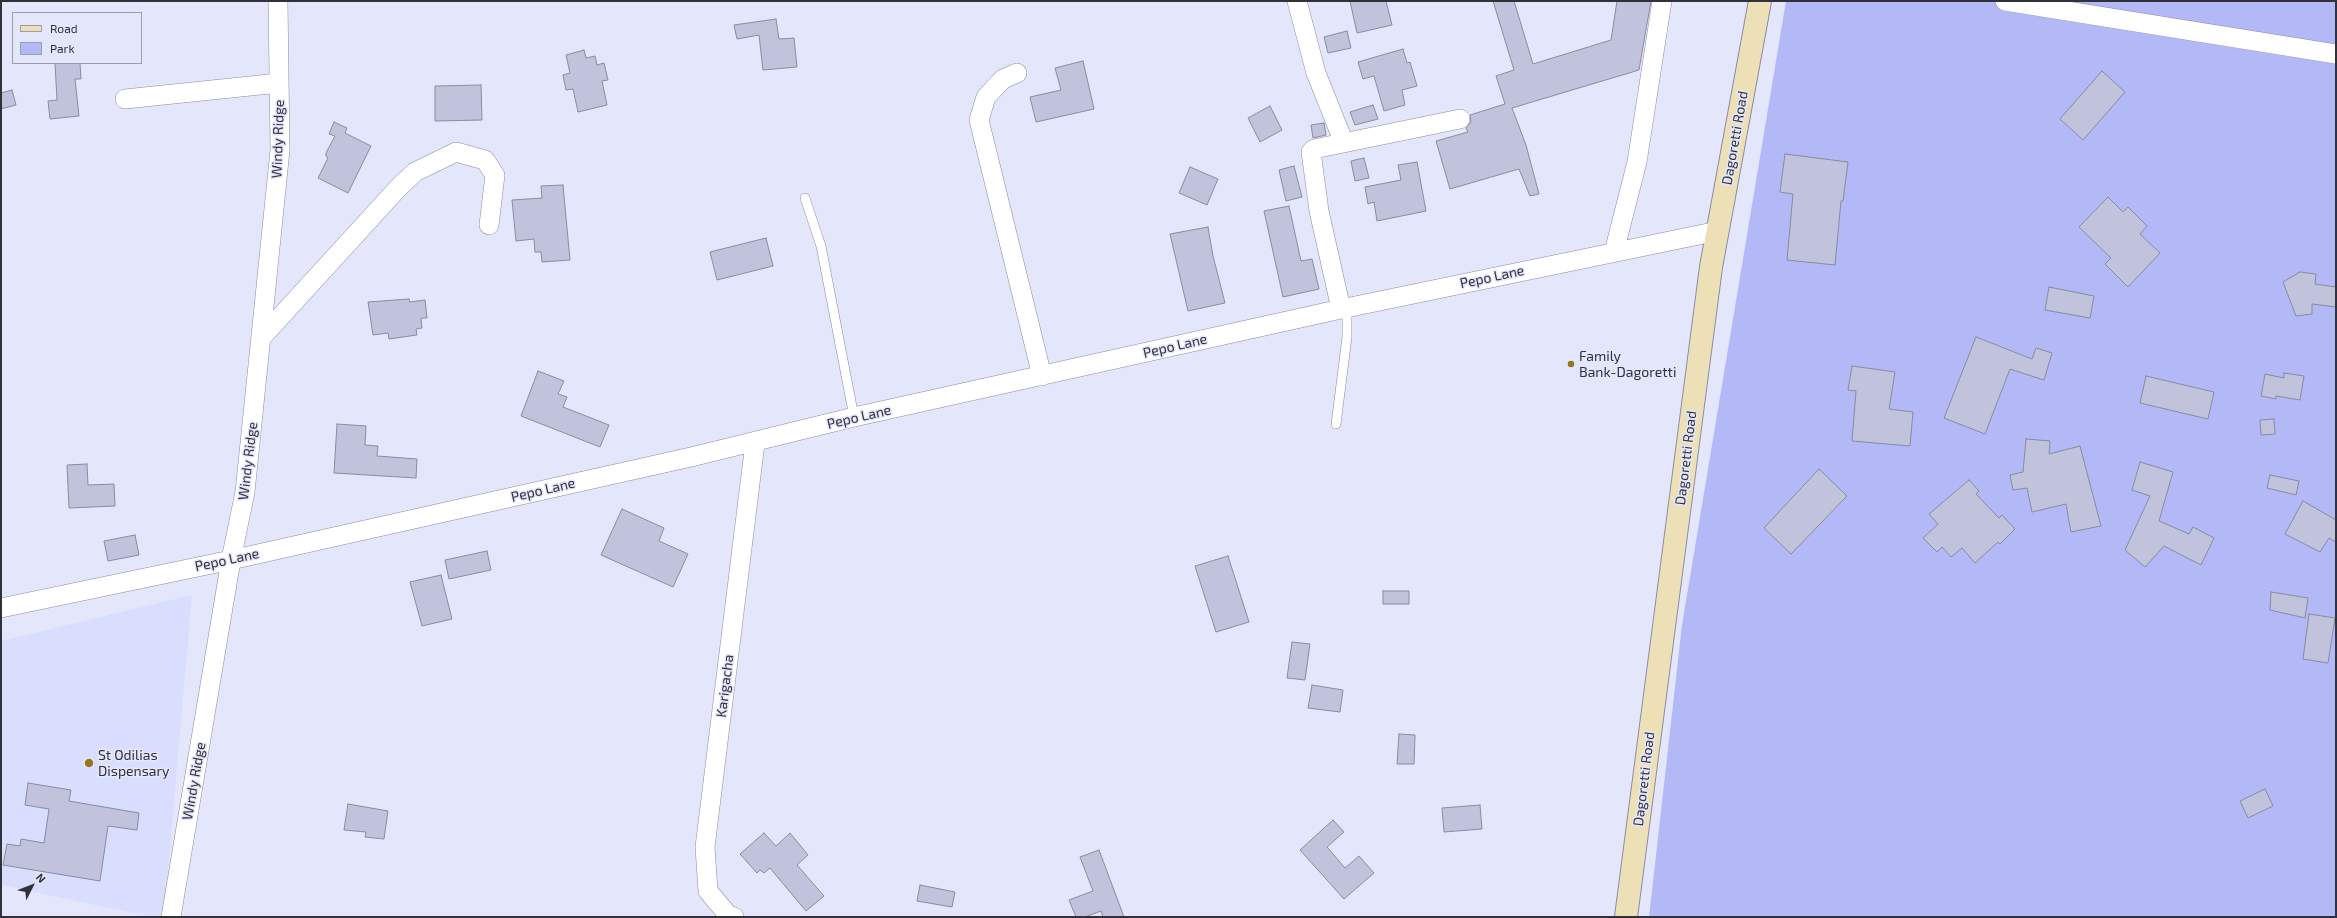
<!DOCTYPE html>
<style>
body{margin:0}
#map{position:relative;width:2337px;height:918px;overflow:hidden;background:#e4e7fb;font-family:"Exo 2",sans-serif}
canvas{display:block}
.frame{position:absolute;inset:0;border:2px solid #30313a;pointer-events:none}
.legend{position:absolute;left:12px;top:12px;width:130px;height:52px;box-sizing:border-box;background:#e4e7fb;border:1px solid #9c9eae;margin:0;padding:5px 7px;list-style:none;font-size:12px;color:#30313a}
.legend li{display:flex;align-items:center;gap:8px;height:20px}
.legend b{width:20px;border:1px solid #9c9eae}
.north{position:absolute;left:12px;top:866px;width:40px;height:40px;-webkit-text-stroke:3px #e4e7fb;paint-order:stroke;rotate:48deg;font-size:11px;font-weight:700;line-height:16px;text-align:center;color:#30313a}
.north::after{content:'';display:block;margin:auto;width:14px;height:18px;background:#30313a;clip-path:polygon(50% 0,100% 100%,50% 72%,0 100%)}
</style>
<div id="map">
<canvas width="2337" height="918"></canvas>
<div class="frame"></div>
<ul class="legend">
<li><b style="height:5px;background:#ede0b7"></b>Road</li>
<li><b style="height:11px;background:#b3b8f6"></b>Park</li>
</ul>
<div class="north">N</div>
</div>
<script>
const c = document.querySelector('canvas').getContext('2d');
c.lineJoin = 'round';
function paint(path, color) {
  c.fillStyle = color;
  c.fill(path, 'evenodd');
}
function shape(rows) {
  const path = new Path2D();
  for (const r of rows) {
    path.moveTo(r[0], r[1]);
    for (let i = 2; i < r.length; i += 2) path.lineTo(r[i], r[i + 1]);
  }
  return path;
}
function stroke(path, color, width, dash) {
  c.strokeStyle = color;
  c.lineWidth = width;
  c.lineCap = dash ? 'butt' : 'round';
  c.setLineDash(dash || []);
  c.stroke(path);
}
function write(font, color, halo, rows, align = 'center') {
  c.font = font + ' "Exo 2",sans-serif';
  c.lineWidth = 3;
  c.setLineDash([]);
  c.textBaseline = 'middle';
  c.strokeStyle = halo;
  c.fillStyle = color;
  for (const [text, x, y, turn = 0] of rows) {
    c.save();
    c.translate(x, y);
    c.rotate((+turn || 0) * Math.PI / 180);
    c.textAlign = isNaN(turn) ? turn : align;
    if (halo) c.strokeText(text, 0, 0);
    c.fillText(text, 0, 0);
    c.restore();
  }
}
paint(shape([
 [192,595,164,917,152,917,1,885,1,641]
]), '#dadefe');
paint(shape([
 [1786,1,2336,1,2336,917,1649,917,1682,625]
]), '#b3b8f6');
const building = shape([
 [1350,1,1386,1,1392,25,1357,33,1350,1],
 [1493,1,1514,1,1533,64,1611,40,1617,1,1651,1,1639,70,1512,108,1526,145,1539,194,1530,196,1519,169,1450,189,1436,141,1468,132,1466,128,1471,122,1470,115,1505,104,1496,76,1514,70,1493,1],
 [776,19,779,39,794,38,797,67,763,70,759,35,737,39,734,25,776,19],
 [1347,31,1351,48,1328,53,1324,37,1347,31],
 [1403,49,1407,63,1410,62,1417,86,1402,90,1405,105,1384,111,1374,76,1363,79,1358,62,1403,49],
 [584,50,586,58,595,56,597,65,604,63,608,80,602,81,607,105,578,112,573,89,566,90,563,75,570,73,566,55,584,50],
 [1083,61,1094,109,1036,122,1030,97,1061,90,1055,68,1083,61],
 [55,63,80,63,81,79,75,79,79,116,50,119,48,101,57,100,55,63],
 [2102,71,2125,92,2083,140,2060,119,2102,71],
 [481,85,482,120,435,121,435,86,481,85],
 [12,90,16,105,1,109,1,93,12,90],
 [1373,105,1378,119,1355,125,1350,112,1373,105],
 [1270,106,1282,130,1260,142,1248,118,1270,106],
 [334,122,347,128,345,133,371,146,348,193,318,178,328,158,326,156,326,153,335,136,329,134,334,122],
 [1324,123,1326,135,1313,138,1311,125,1324,123],
 [1785,154,1848,162,1843,201,1841,201,1835,265,1787,260,1793,194,1780,192,1785,154],
 [1364,158,1369,178,1355,181,1351,161,1364,158],
 [1417,162,1426,211,1377,221,1374,202,1368,204,1365,187,1401,180,1398,165,1417,162],
 [1294,166,1302,197,1286,201,1279,170,1294,166],
 [1190,167,1218,179,1207,205,1179,193,1190,167],
 [563,185,570,260,542,262,541,252,535,252,534,239,516,241,512,200,542,198,541,186,563,185],
 [2108,197,2123,212,2128,207,2147,226,2140,234,2160,253,2128,287,2105,264,2111,258,2079,227,2108,197],
 [1289,206,1301,261,1312,259,1319,289,1283,297,1264,211,1289,206],
 [1208,227,1213,256,1225,303,1188,311,1170,234,1208,227],
 [766,238,773,266,717,280,710,252,766,238],
 [2300,272,2316,274,2315,284,2336,287,2336,307,2312,304,2312,314,2296,316,2283,282,2300,272],
 [2049,287,2094,296,2090,318,2045,310,2049,287],
 [409,299,410,302,425,300,427,318,421,318,422,328,416,329,417,335,389,339,388,333,373,335,368,302,409,299],
 [1976,337,2032,359,2036,348,2052,353,2044,380,2010,369,1985,434,1944,418,1976,337],
 [1852,366,1895,372,1889,409,1913,412,1910,446,1852,441,1856,391,1848,390,1852,366],
 [538,371,564,381,558,394,567,397,563,407,609,425,600,447,521,416,538,371],
 [2284,373,2304,376,2300,400,2276,396,2276,399,2261,396,2265,374,2284,378,2284,373],
 [2146,376,2214,392,2208,419,2140,403,2146,376],
 [2274,419,2275,434,2261,435,2260,420,2274,419],
 [337,424,366,426,365,445,378,446,377,456,417,459,416,478,334,473,337,424],
 [2026,439,2050,441,2049,454,2080,446,2101,526,2071,532,2066,504,2032,512,2027,488,2013,490,2010,475,2023,472,2026,439],
 [2140,462,2173,472,2159,521,2189,534,2193,527,2214,538,2201,565,2164,546,2145,567,2125,550,2150,496,2132,490,2140,462],
 [87,464,88,485,114,484,115,506,69,508,67,465,87,464],
 [1819,469,1847,496,1791,554,1764,528,1819,469],
 [2270,475,2299,481,2296,495,2267,488,2270,475],
 [1969,480,1979,491,1976,494,1999,518,2002,515,2015,529,2000,544,1998,542,1975,563,1962,548,1951,557,1942,547,1937,552,1923,538,1938,524,1929,514,1969,480],
 [2303,501,2336,520,2336,542,2329,538,2320,552,2285,534,2303,501],
 [622,509,664,528,659,541,688,554,673,587,601,555,622,509],
 [135,535,139,555,108,561,104,541,135,535],
 [487,551,491,570,449,579,445,560,487,551],
 [1228,556,1249,622,1216,632,1195,566,1228,556],
 [441,575,452,619,422,626,410,582,441,575],
 [1383,591,1409,591,1409,604,1383,604,1383,591],
 [2271,592,2308,598,2305,618,2270,610,2271,592],
 [2309,614,2335,618,2328,663,2303,659,2309,614],
 [1292,642,1310,644,1305,680,1287,678,1292,642],
 [1312,685,1343,690,1340,712,1308,708,1312,685],
 [1399,734,1415,735,1414,764,1397,764,1399,734],
 [28,783,71,790,69,801,139,813,137,830,108,826,100,881,3,865,7,844,20,846,21,839,44,843,49,809,25,805,28,783],
 [2265,789,2273,806,2248,818,2240,801,2265,789],
 [348,804,388,811,384,839,365,837,366,832,344,830,348,804],
 [1480,805,1482,829,1444,832,1442,808,1480,805],
 [1333,820,1344,832,1327,847,1345,868,1359,856,1374,873,1344,899,1300,850,1333,820],
 [764,833,776,846,790,833,808,855,797,865,824,896,806,911,770,868,764,873,760,870,757,873,740,854,764,833],
 [1099,850,1124,917,1103,917,1101,911,1085,917,1076,917,1069,900,1093,891,1080,857,1099,850],
 [920,885,955,892,952,907,917,901,920,885]
]);
paint(building, '#c0c3db');
stroke(building, '#888ba1', 1);
const lane = shape([
 [805,198,821,246,854,417],
 [1336,424,1347,337,1347,307]
]);
const street = shape([
 [1297,1,1316,73,1344,143],
 [2005,1,2336,54],
 [1017,73,1003,79,986,97,979,120,1042,376],
 [125,99,279,83],
 [1614,252,1637,162,1662,1],
 [1341,309,1319,211,1311,152,1314,149,1460,119],
 [261,338,399,187,415,172,456,152,485,160,495,175,489,225],
 [1,608,231,560,691,457,854,417,1341,309,1718,231],
 [171,917,231,560,245,492,280,150,278,1],
 [734,917,728,915,708,891,705,847,755,443]
]);
const secondary = shape([
 [1626,917,1711,267,1760,1]
]);
stroke(lane, '#898ca2', 10);
stroke(street, '#898ca2', 20);
stroke(secondary, '#898ca2', 24);
stroke(lane, '#fff', 9);
stroke(street, '#fff', 19);
stroke(secondary, '#ede0b7', 22);
for (const [x, y, r, color] of [
 [1571,364,4,"#95751d"],
 [89,763,5,"#95751d"]
]) {
  const dot = new Path2D();
  dot.arc(x, y, r, 0, 2 * Math.PI);
  c.fillStyle = color;
  c.fill(dot);
  stroke(dot, '#e4e7fb', 1.5);
}
write('14px', '#30313a', '#e4e7fb', [
 ["Dagoretti Road",1735,138,-80],
 ["Windy Ridge",278,139,-88],
 ["Pepo Lane",1492,277,-12],
 ["Pepo Lane",1175,346,-13],
 ["Pepo Lane",859,417,-13],
 ["Dagoretti Road",1686,458,-83],
 ["Windy Ridge",248,461,-83],
 ["Pepo Lane",543,490,-13],
 ["Pepo Lane",227,560,-12],
 ["Karigacha",725,686,-83],
 ["Dagoretti Road",1644,779,-83],
 ["Windy Ridge",194,781,-80]
]);
write('14px', '#30313a', '#e4e7fb', [
 ["Family",1579,356],
 ["Bank-Dagoretti",1579,372],
 ["St Odilias",98,755],
 ["Dispensary",98,771]
], 'left');
</script>
